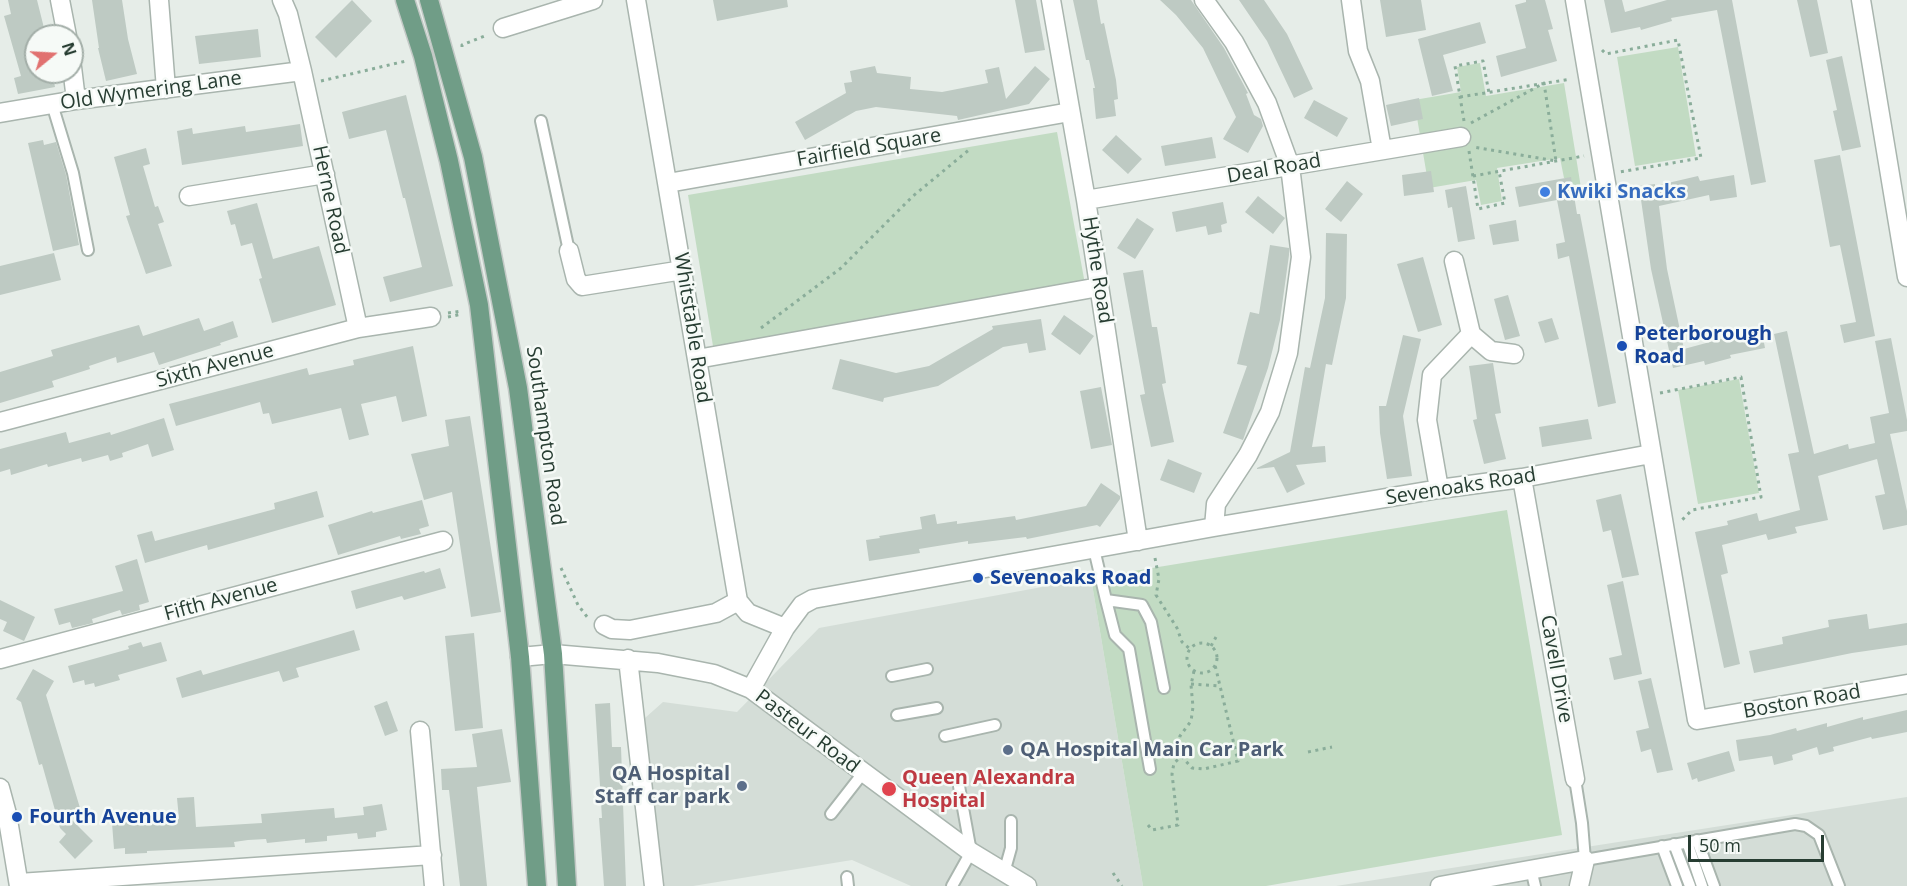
<!DOCTYPE html>
<style>
body{margin:0}
#map{position:relative;width:1907px;height:886px;overflow:hidden;background:#e6ede8;font-family:"Open Sans",sans-serif}
canvas{display:block}
.north{position:absolute;left:24px;top:24px;width:60px;height:60px;box-sizing:border-box;background:#f6faf7;border:2px solid #a3aea8;border-radius:50%;rotate:72deg;font-size:16px;font-weight:700;line-height:24px;text-align:center;color:#273d32}
.north::after{content:'';display:block;margin:auto;width:21px;height:27px;background:#e17170;clip-path:polygon(50% 0,100% 100%,50% 72%,0 100%)}
.scale{position:absolute;left:1688px;top:835px;width:136px;height:27px;box-sizing:border-box;border:3px solid #273d32;border-top:0;padding-left:8px;font-size:18px;line-height:21px;white-space:nowrap;color:#273d32;-webkit-text-stroke:4px #f6faf7;paint-order:stroke}
</style>
<div id="map">
<canvas width="1907" height="886"></canvas>
<div class="north">N</div>
<div class="scale">50 m</div>
</div>
<script>
const c = document.querySelector('canvas').getContext('2d');
c.lineJoin = 'round';
function paint(path, color) {
  c.fillStyle = color;
  c.fill(path, 'evenodd');
}
function shape(rows) {
  const path = new Path2D();
  for (const r of rows) {
    if (r.length === 3) {
      path.moveTo(r[0] + r[2], r[1]);
      path.arc(r[0], r[1], r[2], 0, 2 * Math.PI);
      continue;
    }
    path.moveTo(r[0], r[1]);
    for (let i = 2; i < r.length; i += 2) path.lineTo(r[i], r[i + 1]);
  }
  return path;
}
function stroke(path, color, width, dash) {
  c.strokeStyle = color;
  c.lineWidth = width;
  c.lineCap = dash ? 'butt' : 'round';
  c.setLineDash(dash || []);
  c.stroke(path);
}
function write(font, color, halo, rows, align = 'center') {
  c.font = font + ' "Open Sans",sans-serif';
  c.lineWidth = 5;
  c.setLineDash([]);
  c.textBaseline = 'middle';
  c.strokeStyle = halo;
  c.fillStyle = color;
  for (const [text, x, y, turn = 0] of rows) {
    c.save();
    c.translate(x, y);
    c.rotate((+turn || 0) * Math.PI / 180);
    c.textAlign = isNaN(turn) ? turn : align;
    if (halo) c.strokeText(text, 0, 0);
    c.fillText(text, 0, 0);
    c.restore();
  }
}
paint(shape([
 [1091,578,1143,886,911,886,852,860,693,886,662,886,645,718,663,702,737,712,819,628],
 [1907,797,1907,886,1336,886]
]), '#d4ddd7');
paint(shape([
 [1678,47,1696,156,1635,166,1617,57],
 [1480,63,1486,96,1564,83,1582,194,1572,196,1569,178,1564,178,1560,158,1497,168,1502,201,1481,205,1476,180,1429,188,1414,100,1461,92,1457,67],
 [1057,132,1085,284,713,346,688,195],
 [1739,379,1759,493,1698,504,1678,390],
 [1507,510,1562,835,1266,886,1143,886,1091,578]
]), '#c2dbc3');
paint(shape([
 [8,0,37,0,46,36,36,36,36,72,52,72,55,87,18,94,14,78,21,76,4,16,11,14],
 [92,0,122,0,128,39,137,74,106,81,98,48,99,48],
 [352,0,372,21,336,58,315,37],
 [713,0,787,0,788,7,717,21],
 [1015,0,1036,0,1045,50,1025,53],
 [1073,0,1097,0,1101,24,1104,23,1116,80,1118,99,1114,100,1116,116,1096,119,1093,88,1095,88,1089,60,1086,60],
 [1160,0,1191,0,1224,48,1248,93,1246,94,1254,115,1261,119,1263,126,1248,153,1223,139,1236,117,1203,48,1176,15],
 [1239,0,1264,0,1287,34,1313,89,1294,98,1267,41],
 [1380,0,1421,0,1426,30,1386,37],
 [1526,0,1545,0,1553,29,1548,30,1557,61,1501,77,1496,56,1526,48,1515,5,1526,2],
 [1604,0,1622,0,1625,12,1667,0,1732,0,1766,182,1751,185,1717,10,1671,18,1672,21,1641,30,1640,27,1611,33],
 [1797,0,1817,0,1828,53,1810,57],
 [1480,22,1486,43,1443,55,1453,91,1432,96,1418,39],
 [258,29,261,57,199,64,195,36],
 [1842,56,1861,147,1842,151,1833,111,1837,110,1826,60],
 [875,66,877,73,911,77,910,89,942,92,988,83,985,70,999,67,1006,99,1035,66,1050,79,1029,104,958,120,957,116,876,107,856,111,805,140,795,122,846,93,844,83,852,82,850,71],
 [406,95,453,286,390,302,383,277,422,267,405,198,403,198,386,130,349,139,342,112],
 [1419,98,1423,119,1391,126,1386,105],
 [1314,100,1348,118,1337,137,1304,118],
 [300,124,303,146,182,165,177,131,192,128,193,134,245,126,246,132],
 [1116,135,1142,159,1128,174,1102,150],
 [1212,137,1216,158,1165,166,1161,146],
 [43,140,44,145,56,142,66,175,79,245,53,251,28,143],
 [146,148,150,164,143,166,155,207,158,206,164,222,158,224,172,266,146,274,126,216,130,215,114,157],
 [1840,155,1875,336,1844,343,1840,325,1856,322,1840,245,1830,247,1814,160],
 [1431,171,1434,192,1404,196,1402,175],
 [1734,175,1737,197,1710,201,1709,195,1659,206,1667,269,1684,349,1732,336,1731,333,1761,327,1765,348,1730,355,1731,358,1705,365,1704,361,1673,368,1651,269,1639,186,1655,184,1655,186,1698,176,1700,181],
 [1571,177,1577,214,1580,214,1616,403,1598,407,1569,256,1558,259,1556,244,1565,242,1557,200,1519,207,1515,187],
 [1347,181,1363,194,1341,222,1325,209],
 [1466,186,1475,239,1458,242,1452,207,1448,208,1445,190],
 [1258,196,1285,218,1273,234,1245,212],
 [1223,202,1227,223,1221,225,1222,232,1208,235,1206,226,1176,232,1172,212],
 [257,203,273,259,319,246,336,305,272,323,259,279,262,278,252,243,241,246,235,224,231,225,227,211],
 [1137,218,1154,229,1135,259,1117,248],
 [1516,220,1519,241,1493,245,1489,225],
 [1326,233,1347,234,1346,298,1332,365,1326,364,1312,447,1325,446,1326,462,1296,465,1305,484,1287,493,1274,467,1257,469,1257,468,1290,452,1305,367,1310,368,1325,298],
 [1270,245,1289,248,1289,255,1280,320,1268,368,1243,440,1223,433,1247,366,1237,364,1250,312,1259,314],
 [54,253,61,280,0,295,0,266],
 [1423,257,1442,325,1418,332,1397,264],
 [1143,270,1152,327,1157,327,1166,383,1162,384,1174,442,1151,447,1140,395,1145,394,1123,273],
 [1508,295,1520,336,1505,340,1494,299],
 [1064,315,1094,336,1080,355,1051,334],
 [199,318,204,331,233,321,238,337,220,343,221,345,159,365,154,352,117,363,116,357,89,366,90,369,52,381,54,387,0,403,0,372,53,356,51,350,139,325,143,336],
 [1552,318,1559,339,1545,343,1538,322],
 [1041,319,1046,350,1029,353,1027,343,1003,347,938,386,884,398,883,402,832,389,840,359,896,373,929,366,993,329,992,326],
 [1787,331,1814,454,1848,444,1849,449,1875,443,1870,417,1889,413,1875,341,1891,338,1907,420,1907,431,1890,434,1907,511,1907,525,1883,530,1875,496,1885,494,1877,459,1818,476,1828,520,1795,527,1797,533,1768,540,1766,534,1722,545,1728,573,1721,575,1740,664,1724,668,1695,532,1728,525,1727,521,1757,513,1759,521,1800,510,1788,454,1799,452,1774,334],
 [1403,335,1421,339,1403,416,1412,476,1387,479,1380,433,1379,406,1386,406],
 [413,346,427,416,402,422,396,396,361,404,369,435,349,440,341,408,272,424,269,413,263,414,260,402,176,426,169,404,307,368,309,375,354,365,353,360],
 [1493,363,1501,413,1495,414,1506,459,1484,464,1473,420,1477,419,1469,366],
 [1101,387,1112,445,1091,449,1080,391],
 [470,416,501,612,471,617,452,492,424,500,411,454,449,446,445,420],
 [164,418,174,450,152,457,148,444,122,453,123,457,110,461,108,455,82,462,81,458,48,467,47,464,11,475,10,469,0,472,0,449,66,432,69,443,110,432,111,435],
 [1588,419,1592,439,1542,447,1539,427],
 [1168,459,1202,473,1194,493,1160,480],
 [1101,483,1120,496,1120,499,1100,527,1097,525,1027,539,1026,537,968,544,968,541,919,549,920,553,869,561,866,540,880,538,879,536,922,529,920,517,935,514,937,524,957,521,957,524,1015,516,1016,520,1086,506],
 [317,491,324,517,208,550,207,545,145,563,137,535,152,531,155,541,275,509,274,503],
 [1621,494,1639,575,1622,578,1611,530,1603,532,1596,500],
 [422,500,429,526,419,529,421,534,401,539,400,536,338,555,328,525,372,511,373,513],
 [137,559,149,602,139,605,140,610,122,615,120,610,92,619,93,623,72,628,70,622,59,625,54,609,123,591,115,566],
 [440,568,446,588,404,600,402,596,356,609,351,591,424,571,425,573],
 [1623,581,1642,674,1614,680,1609,658,1622,655,1607,585],
 [0,600,35,617,24,641,3,631,7,622,0,619],
 [1867,614,1869,629,1907,623,1907,645,1852,653,1754,673,1749,651,1783,644,1782,637,1829,627,1828,620],
 [354,630,360,650,296,668,299,677,283,682,279,671,182,698,176,678,201,670,203,675],
 [474,633,483,728,455,731,445,636],
 [141,642,143,647,161,642,167,661,118,675,120,680,95,687,94,683,85,685,84,680,73,683,68,666,129,649,128,646],
 [33,669,54,681,46,695,80,808,64,812,93,841,75,859,59,842,66,834,60,828,42,764,39,765,21,702,16,699],
 [1651,678,1673,770,1657,773,1651,749,1641,752,1636,731,1649,728,1638,681],
 [387,701,398,731,385,736,374,706],
 [610,703,612,747,621,747,626,886,604,886,599,818,602,818,595,704],
 [1907,710,1907,732,1872,739,1871,737,1833,747,1834,751,1819,755,1817,747,1792,755,1793,760,1774,765,1772,756,1739,761,1736,740,1770,735,1796,728,1797,731,1827,723,1827,727,1863,717,1863,720],
 [502,729,511,782,477,787,487,886,460,886,449,790,442,790,441,769,477,767,472,734],
 [1729,751,1735,771,1698,782,1697,778,1692,780,1687,763],
 [194,797,196,827,262,823,261,814,334,808,335,818,364,815,363,807,382,804,387,830,376,832,376,837,358,839,357,833,327,836,327,841,305,843,305,839,267,843,266,839,248,840,234,842,235,847,147,851,147,853,125,854,125,848,114,849,112,823,179,819,177,798]
]), '#becac3');
const lane = shape([
 [52,104,73,173,88,250],
 [541,121,569,251],
 [1094,549,1106,600,1142,605,1151,622,1164,688],
 [1106,600,1115,635,1129,649,1150,769],
 [892,676,927,669],
 [897,715,937,708],
 [945,736,995,725],
 [1575,779,1582,823,1585,860,1795,824,1806,826,1819,835,1839,886],
 [831,814,863,773],
 [1697,840,1714,886],
 [1687,842,1702,886],
 [1674,844,1690,886],
 [1662,846,1677,886],
 [1531,869,1535,886],
 [1004,873,1011,848,1011,821],
 [847,877,848,886],
 [952,886,971,852,959,786]
]);
const street = shape([
 [60,0,67,36],
 [159,0,166,89],
 [282,0,288,14,302,71,358,328],
 [636,0,738,601,748,613,785,628],
 [1051,0,1086,200,1138,541],
 [1204,0,1234,42,1267,103,1290,166,1301,257,1288,353,1270,412,1248,455,1216,504,1214,527],
 [1351,0,1358,51,1370,81,1382,150],
 [1575,0,1697,720,1907,684],
 [1861,0,1907,277],
 [503,28,593,0],
 [72,67,76,100],
 [0,113,76,100,302,71],
 [668,183,1070,112],
 [189,196,325,174],
 [1086,200,1461,137],
 [569,251,576,279,582,286,683,270],
 [1454,261,1471,334,1491,351,1514,354],
 [697,359,1099,287],
 [0,422,358,328,431,317],
 [1522,478,1575,779],
 [1439,489,1427,420,1432,375,1471,334],
 [604,625,612,629,630,630,716,613,738,601],
 [520,657,553,654,658,663,714,674,751,689,971,852,1027,886],
 [0,659,443,541],
 [628,659,654,886],
 [751,689,785,628,802,605,813,599,1214,527,1439,489,1522,478,1651,454],
 [420,731,434,886],
 [0,788,7,814,19,886],
 [19,883,432,855],
 [1440,886,1585,860,1579,886]
]);
const primary = shape([
 [405,0,423,56,449,161,479,305,520,657,537,886],
 [429,0,473,157,518,388,553,654,567,886]
]);
stroke(lane, '#a9b5ae', 14);
stroke(street, '#a9b5ae', 21);
stroke(primary, '#c3c9c6', 21);
stroke(shape([
 [462,47,462,45,487,35],
 [1602,50,1606,54,1678,40,1701,158,1620,172],
 [321,81,406,61],
 [1460,97,1571,79],
 [1464,121,1455,66,1483,61,1489,93],
 [1471,123,1544,83,1556,161,1473,147],
 [1469,151,1478,209,1505,203,1499,171],
 [1473,176,1584,156],
 [448,313,462,311],
 [448,317,462,314],
 [761,328,841,268,913,196,970,149],
 [1660,393,1741,377,1761,497,1692,510,1681,521],
 [1155,558,1159,579,1156,595,1177,628,1182,642,1190,649],
 [561,568,578,605,588,618],
 [1202,658,15],
 [1211,646,1216,637],
 [1194,671,1191,685,1193,707,1191,721,1180,736,1178,747,1183,758,1192,768,1204,769,1238,761,1215,665],
 [1191,684,1219,686],
 [1159,751,1178,747],
 [1308,752,1332,747],
 [1148,825,1152,830,1178,825,1172,774,1174,763,1182,756],
 [1113,873,1122,886]
]), '#8aad9a', 3, [3, 4.5]);
stroke(lane, '#fff', 10);
stroke(street, '#fff', 18);
stroke(primary, '#709d87', 18);
for (const [x, y, r, color] of [
 [1545,192,6,"#3f7fe0"],
 [1622,346,6,"#1a4fb4"],
 [978,578,6,"#1a4fb4"],
 [1008,750,6,"#5c6f8a"],
 [742,786,6,"#5c6f8a"],
 [889,789,8,"#e0444e"],
 [17,817,6,"#1a4fb4"]
]) {
  const dot = new Path2D();
  dot.arc(x, y, r, 0, 2 * Math.PI);
  c.fillStyle = color;
  c.fill(dot);
  stroke(dot, '#f6faf7', 2);
}
write('20px', '#273d32', '#f6faf7', [
 ["Old Wymering Lane",151,91,-8],
 ["Fairfield Square",869,148,-10],
 ["Deal Road",1274,169,-10],
 ["Herne Road",330,200,78],
 ["Hythe Road",1097,270,81],
 ["Whitstable Road",692,328,81],
 ["Sixth Avenue",215,366,-15],
 ["Southampton Road",545,436,82],
 ["Sevenoaks Road",1461,487,-9],
 ["Fifth Avenue",221,600,-15],
 ["Cavell Drive",1556,669,80],
 ["Boston Road",1802,702,-10],
 ["Pasteur Road",807,732,37]
]);
write('bold 20px', '#366cbe', '#f6faf7', [
 ["Kwiki Snacks",1557,192]
], 'left');
write('bold 20px', '#164399', '#f6faf7', [
 ["Peterborough",1634,334],
 ["Road",1634,357],
 ["Sevenoaks Road",990,578],
 ["Fourth Avenue",29,817]
], 'left');
write('bold 20px', '#4e5e75', '#f6faf7', [
 ["QA Hospital Main Car Park",1020,750],
 ["QA Hospital",730,774,"right"],
 ["Staff car park",730,797,"right"]
], 'left');
write('bold 20px', '#be3a42', '#f6faf7', [
 ["Queen Alexandra",902,778],
 ["Hospital",902,801]
], 'left');
</script>
